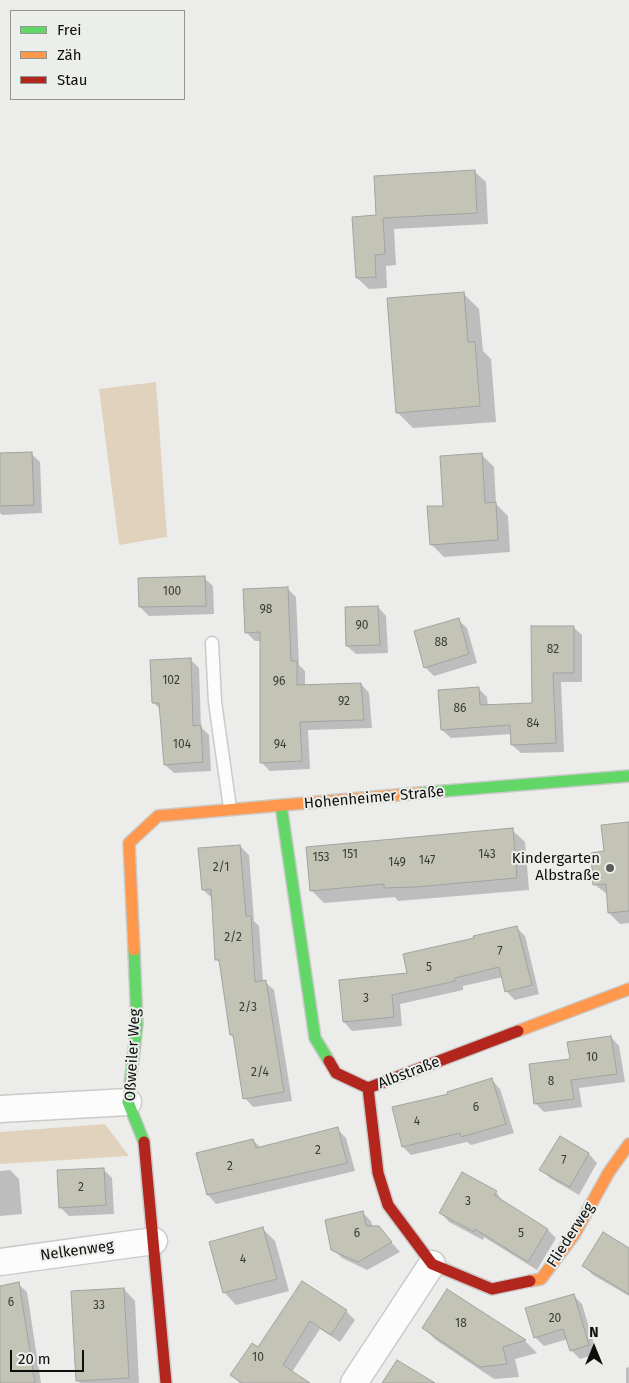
<!DOCTYPE html>
<meta charset="utf-8">
<style>
body{margin:0}
#map{position:relative;width:629px;height:1383px;overflow:hidden;background:#ecedeb;font-family:"Fira Sans",sans-serif}
canvas{display:block}
.legend{position:absolute;left:10px;top:10px;width:175px;height:90px;box-sizing:border-box;background:#ebeeea;border:1px solid #939592;margin:0;padding:6px 9px;list-style:none;font-size:15px;color:#0e0f0d}
.legend li{display:flex;align-items:center;gap:10px;height:25px}
.legend b{width:25px;border:1px solid #939592}
.north{position:absolute;left:569px;top:1323px;width:50px;height:50px;-webkit-text-stroke:4px #ebeeea;paint-order:stroke;rotate:0deg;font-size:14px;font-weight:700;line-height:20px;text-align:center;color:#0e0f0d}
.north::after{content:'';display:block;margin:auto;width:18px;height:22px;background:#0e0f0d;clip-path:polygon(50% 0,100% 100%,50% 72%,0 100%)}
.scale{position:absolute;left:10px;top:1350px;width:74px;height:22px;box-sizing:border-box;border:2px solid #0e0f0d;border-top:0;padding-left:6px;font-size:15px;line-height:18px;white-space:nowrap;color:#0e0f0d;-webkit-text-stroke:4px #ebeeea;paint-order:stroke}
</style>
<div id="map">
<canvas width="629" height="1383"></canvas>
<ul class="legend">
<li><b style="height:6px;background:#63d668"></b>Frei</li>
<li><b style="height:6px;background:#ff974d"></b>Zäh</li>
<li><b style="height:6px;background:#b3261e"></b>Stau</li>
</ul>
<div class="north">N</div>
<div class="scale">20 m</div>
</div>
<script>
const c = document.querySelector('canvas').getContext('2d');
c.lineJoin = 'round';
function paint(path, color) {
  c.fillStyle = color;
  c.fill(path, 'evenodd');
}
function shape(rows) {
  const path = new Path2D();
  for (const r of rows) {
    path.moveTo(r[0], r[1]);
    for (let i = 2; i < r.length; i += 2) path.lineTo(r[i], r[i + 1]);
  }
  return path;
}
function stroke(path, color, width, dash) {
  c.strokeStyle = color;
  c.lineWidth = width;
  c.lineCap = dash ? 'butt' : 'round';
  c.setLineDash(dash || []);
  c.stroke(path);
}
function write(font, color, halo, rows, align = 'center') {
  c.font = font + ' "Fira Sans",sans-serif';
  c.lineWidth = 4;
  c.setLineDash([]);
  c.textBaseline = 'middle';
  c.strokeStyle = halo;
  c.fillStyle = color;
  for (const [text, x, y, turn = 0] of rows) {
    c.save();
    c.translate(x, y);
    c.rotate((+turn || 0) * Math.PI / 180);
    c.textAlign = isNaN(turn) ? turn : align;
    if (halo) c.strokeText(text, 0, 0);
    c.fillText(text, 0, 0);
    c.restore();
  }
}
paint(shape([
 [156,382,167,537,119,545,99,389],
 [105,1124,129,1156,0,1164,0,1132]
]), '#e0d2bc');
paint(shape([
 [474,171,486,182,488,224,394,229,396,265,386,266,387,288,369,289,357,278,377,217],
 [463,293,479,309,483,351,491,359,496,422,413,428,397,412],
 [31,453,40,462,42,513,2,515,0,513,0,454],
 [481,454,494,467,496,504,508,516,510,552,444,557,431,544],
 [204,578,213,586,214,614,149,616,140,607],
 [287,588,296,597,299,665,305,671,305,686,361,684,369,693,372,728,308,730,310,769,270,771,261,762,261,641,255,641,246,632],
 [378,607,386,616,388,653,356,654,347,646],
 [458,620,467,628,477,663,434,676,425,667],
 [573,627,582,635,582,682,561,682,564,752,521,753,512,745,512,734,451,738,442,730,478,688,487,697,488,706,533,705],
 [190,659,199,668,201,727,209,735,211,771,174,773,165,765,161,710,153,702],
 [629,824,629,923,620,924,609,913,608,895,594,884,605,852],
 [512,830,525,842,529,890,398,901,395,897,324,903,311,890],
 [240,846,249,855,254,921,259,926,263,982,265,982,274,990,292,1101,253,1107,245,1098,235,1039,231,1035,221,964,217,960,212,898,203,890],
 [516,927,525,936,539,994,515,1000,506,991,503,977,463,986,463,990,400,1004,402,1026,352,1031,344,1022,408,974,475,939],
 [611,1037,619,1046,625,1082,579,1088,582,1107,544,1112,535,1103,571,1060],
 [492,1080,500,1089,514,1133,471,1145,467,1142,411,1155,403,1147,450,1095],
 [337,1129,346,1138,355,1171,216,1204,208,1195,198,1154,253,1140,261,1148],
 [560,1137,589,1154,597,1163,579,1195,550,1178,541,1169],
 [103,1169,112,1178,114,1214,69,1216,60,1207],
 [10,1170,19,1179,22,1214,0,1216,0,1171],
 [496,1192,504,1203,548,1230,556,1238,537,1270,484,1237,483,1240,449,1222,441,1213],
 [363,1213,371,1221,373,1228,379,1228,400,1252,367,1270,342,1258,333,1249],
 [263,1229,275,1241,289,1291,236,1305,224,1292],
 [629,1249,629,1296,593,1275,584,1266],
 [302,1283,346,1311,355,1320,340,1342,320,1329,292,1372,303,1383,240,1383,232,1375,258,1349],
 [18,1284,27,1292,41,1383,0,1383,0,1287],
 [124,1289,135,1301,139,1383,80,1383,77,1380],
 [447,1291,525,1341,537,1353,515,1359,519,1377,494,1379,436,1340,423,1328],
 [574,1296,582,1304,597,1354,580,1359,571,1350,568,1339,544,1346,535,1337],
 [629,1367,629,1383,626,1383,626,1368]
]), '#0003');
const building = shape([
 [475,170,477,213,383,218,385,254,375,255,376,277,356,278,352,217,376,215,374,176,475,170],
 [464,292,468,342,475,342,480,406,396,413,387,298,464,292],
 [32,452,34,505,0,506,0,453,32,452],
 [482,453,485,503,496,502,498,540,430,545,427,506,443,506,440,456,482,453],
 [205,576,206,606,139,607,138,578,205,576],
 [288,587,291,661,297,661,297,685,361,683,364,720,300,722,302,761,260,763,260,632,245,633,243,589,288,587],
 [378,606,380,645,346,646,345,607,378,606],
 [459,618,469,654,424,668,414,631,459,618],
 [531,626,574,626,574,673,553,673,556,743,511,745,510,725,441,730,438,690,479,687,480,705,532,703,531,626],
 [191,658,193,726,201,725,203,762,164,765,159,703,152,703,150,660,191,658],
 [629,822,629,911,608,913,606,884,593,885,591,853,604,851,601,825,629,822],
 [513,828,517,878,415,887,384,888,384,884,310,891,306,847,513,828],
 [240,845,246,916,251,916,255,982,266,980,284,1092,243,1099,233,1035,230,1035,219,960,215,960,211,889,202,890,198,848,240,845],
 [517,926,532,985,505,992,499,967,455,978,455,981,392,995,394,1017,343,1022,339,980,407,973,403,954,474,938,473,936,517,926],
 [611,1036,617,1074,571,1080,574,1099,534,1104,529,1064,570,1059,567,1042,611,1036],
 [492,1078,506,1124,461,1137,460,1133,402,1147,392,1107,448,1094,447,1092,492,1078],
 [338,1127,347,1163,207,1195,196,1153,253,1139,256,1148,338,1127],
 [560,1136,589,1153,570,1187,539,1170,560,1136],
 [104,1168,106,1205,59,1208,57,1170,104,1168],
 [462,1172,497,1191,494,1195,548,1229,528,1262,475,1229,474,1232,439,1213,462,1172],
 [363,1211,366,1226,379,1226,392,1242,358,1262,331,1250,325,1220,363,1211],
 [263,1227,277,1279,223,1293,209,1242,263,1227],
 [603,1232,629,1248,629,1294,582,1266,603,1232],
 [302,1281,347,1310,331,1335,310,1321,283,1365,310,1383,242,1383,230,1375,252,1343,258,1347,302,1281],
 [19,1282,35,1383,0,1383,0,1286,19,1282],
 [124,1288,129,1378,76,1381,71,1291,124,1288],
 [447,1289,526,1340,503,1347,507,1364,480,1367,422,1328,447,1289],
 [574,1294,589,1345,570,1351,563,1329,534,1338,525,1308,574,1294],
 [397,1360,435,1383,382,1383,397,1360]
]);
paint(building, '#c3c3b6');
stroke(building, '#a2a3a1', 1);
const lane = shape([
 [212,643,215,702,230,808]
]);
const street = shape([
 [0,1109,128,1102],
 [0,1262,154,1241],
 [354,1383,432,1264]
]);
const fast = shape([
 [420,793,629,776],
 [281,805,315,1038,329,1061],
 [134,950,137,1024,128,1102,144,1142]
]);
const slow = shape([
 [134,950,129,843,158,816,420,793],
 [518,1031,629,989],
 [530,1281,541,1279,574,1235,609,1172,629,1144]
]);
const jam = shape([
 [329,1061,336,1073,368,1088,518,1031],
 [368,1088,378,1173,388,1205,432,1264,492,1289,530,1281],
 [144,1142,166,1383]
]);
stroke(lane, '#cacbc9', 15);
stroke(street, '#cacbc9', 29);
stroke(fast, '#cacbc9', 14);
stroke(slow, '#cacbc9', 14);
stroke(jam, '#cacbc9', 14);
stroke(lane, '#fcfcfc', 12);
stroke(street, '#fcfcfc', 26);
stroke(fast, '#63d668', 11);
stroke(slow, '#ff974d', 11);
stroke(jam, '#b3261e', 11);
for (const [x, y, r, color] of [
 [610,868,5,"#5c5d5b"]
]) {
  const dot = new Path2D();
  dot.arc(x, y, r, 0, 2 * Math.PI);
  c.fillStyle = color;
  c.fill(dot);
  stroke(dot, '#ebeeea', 2);
}
write('12px', '#3b3c37', null, [
 ["100",172,592],
 ["98",266,610],
 ["90",362,626],
 ["88",441,643],
 ["82",553,650],
 ["102",171,681],
 ["96",279,682],
 ["92",344,702],
 ["86",460,709],
 ["84",533,724],
 ["104",182,745],
 ["94",280,745],
 ["151",350,855],
 ["143",487,855],
 ["153",321,858],
 ["147",427,861],
 ["149",397,863],
 ["2/1",221,868],
 ["2/2",233,938],
 ["7",500,952],
 ["5",429,968],
 ["3",366,999],
 ["2/3",248,1008],
 ["10",592,1058],
 ["2/4",260,1073],
 ["8",551,1082],
 ["6",476,1108],
 ["4",417,1122],
 ["2",318,1151],
 ["7",564,1161],
 ["2",230,1167],
 ["2",81,1188],
 ["3",468,1202],
 ["6",357,1234],
 ["5",521,1234],
 ["4",243,1260],
 ["6",11,1303],
 ["33",99,1306],
 ["20",555,1319],
 ["18",461,1324],
 ["10",258,1358]
]);
write('15px', '#0e0f0d', '#ebeeea', [
 ["Hohenheimer Straße",374,798,-5],
 ["Oßweiler Weg",133,1055,-87],
 ["Albstraße",409,1073,-21],
 ["Fliederweg",571,1235,-57],
 ["Nelkenweg",77,1251,-8]
]);
write('15px', '#0e0f0d', '#ebeeea', [
 ["Kindergarten",600,859],
 ["Albstraße",600,876]
], 'right');
</script>
